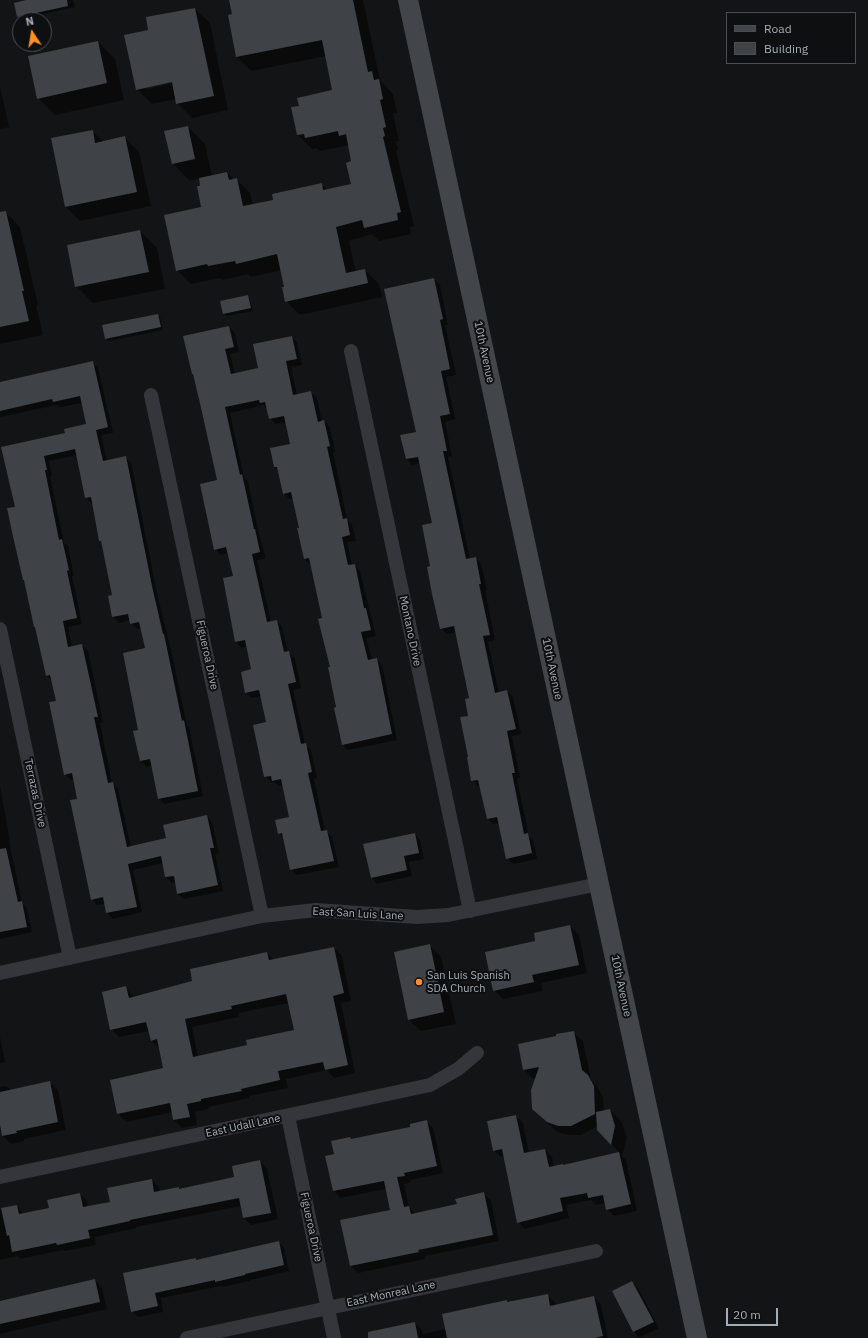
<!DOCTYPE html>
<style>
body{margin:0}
#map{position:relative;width:868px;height:1338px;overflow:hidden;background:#131415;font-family:"IBM Plex Sans",sans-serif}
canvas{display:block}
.legend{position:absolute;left:726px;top:12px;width:130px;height:52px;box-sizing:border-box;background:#0e0f10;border:1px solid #4a4e53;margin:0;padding:5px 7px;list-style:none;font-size:12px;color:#a4adb7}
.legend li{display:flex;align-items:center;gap:8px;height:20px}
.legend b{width:20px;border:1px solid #4a4e53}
.north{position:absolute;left:12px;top:12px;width:40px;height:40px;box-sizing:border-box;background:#0e0f10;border:1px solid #4a4e53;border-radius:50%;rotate:348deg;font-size:11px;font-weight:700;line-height:16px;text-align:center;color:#a4adb7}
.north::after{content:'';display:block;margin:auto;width:14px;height:18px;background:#fd8f24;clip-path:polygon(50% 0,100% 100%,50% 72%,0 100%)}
.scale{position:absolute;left:726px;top:1308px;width:52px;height:18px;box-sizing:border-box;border:2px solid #a4adb7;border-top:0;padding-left:5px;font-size:12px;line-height:14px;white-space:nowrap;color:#a4adb7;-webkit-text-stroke:3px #0e0f10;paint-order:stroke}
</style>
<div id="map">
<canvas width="868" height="1338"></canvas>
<ul class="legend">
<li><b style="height:5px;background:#42464b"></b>Road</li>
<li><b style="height:11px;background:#3f4246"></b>Building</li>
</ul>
<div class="north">N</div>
<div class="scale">20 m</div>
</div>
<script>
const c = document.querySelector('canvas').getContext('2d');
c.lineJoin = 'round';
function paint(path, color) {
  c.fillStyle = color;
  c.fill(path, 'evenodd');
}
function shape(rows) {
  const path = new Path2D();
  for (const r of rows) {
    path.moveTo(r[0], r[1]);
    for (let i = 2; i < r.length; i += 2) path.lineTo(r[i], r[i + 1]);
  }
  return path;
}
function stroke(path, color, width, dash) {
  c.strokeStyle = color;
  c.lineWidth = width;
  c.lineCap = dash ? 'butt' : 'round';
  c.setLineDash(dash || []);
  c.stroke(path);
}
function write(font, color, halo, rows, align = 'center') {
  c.font = font + ' "IBM Plex Sans",sans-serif';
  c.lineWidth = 4;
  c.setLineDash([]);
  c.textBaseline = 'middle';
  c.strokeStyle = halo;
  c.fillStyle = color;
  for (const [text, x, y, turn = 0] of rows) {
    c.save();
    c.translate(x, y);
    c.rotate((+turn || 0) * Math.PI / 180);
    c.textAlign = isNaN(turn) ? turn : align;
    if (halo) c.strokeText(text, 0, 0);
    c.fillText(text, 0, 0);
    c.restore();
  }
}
paint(shape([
 [31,0,73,0,75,7,21,19,18,17],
 [230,0,363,0,380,80,393,94,397,113,393,113,399,141,396,141,398,150,396,150,414,226,410,227,411,234,379,241,372,234,349,241,356,272,365,270,379,284,382,297,300,315,286,301,285,288,281,270,251,277,248,274,222,280,220,278,191,284,177,270,202,208,202,186,200,178,190,181,173,164,166,132,188,127,205,144,212,176,227,173,233,179,236,179,250,193,253,205,274,200,322,185,327,190,352,185,353,162,349,145,320,151,317,148,312,149,298,135,292,108,300,107,333,91,326,56,251,71,237,57,229,16,233,15],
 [195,9,210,23,228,110,192,118,177,103,176,99,152,104,137,89,149,30],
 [176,80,177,82,147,89,147,87],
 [98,42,115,59,124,100,55,115,38,98],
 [0,86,9,127,0,129],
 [92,131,104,142,125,138,139,152,151,206,80,221,66,207],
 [6,213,20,227,38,305,36,305,43,335,0,344,0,214],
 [140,231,157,248,165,289,93,303,76,286],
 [434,279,440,285,448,325,445,325,456,375,446,377,455,419,445,422,452,456,448,457,470,559,475,558,481,564,487,590,485,590,495,640,488,642,499,693,507,691,513,697,521,734,512,736,520,778,517,779,529,836,533,840,537,859,513,864,507,858,500,823,493,824,487,818,480,786,478,786,472,780,470,699,456,632,447,634,441,628,432,567,433,524,420,463,412,465,407,459,402,436,417,432],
 [248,296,250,299,253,311,227,316,224,314],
 [157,315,160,317,163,330,109,341,106,338],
 [229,327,235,333,239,352,230,354,235,374,259,369,292,337,297,342,302,365,291,367,297,395,311,392,317,398,322,422,324,421,330,427,335,452,333,452,347,519,352,525,356,541,347,542,352,565,355,565,360,571,370,613,371,615,376,636,366,638,372,660,377,659,382,665,397,740,348,750,343,745,323,619,312,564,310,564,304,558,300,529,294,498,289,499,284,493,279,470,275,467,291,444,286,422,276,424,270,418,268,408,266,408,264,405,230,413,244,478,248,481,259,534,266,558,257,560,271,622,277,621,282,627,288,653,295,658,301,688,293,690,305,744,311,750,317,778,314,779,325,831,326,831,332,837,339,867,297,875,291,869,284,838,279,833,290,818,283,785,279,786,274,782,271,782,265,776,267,723,262,696,252,698,246,693,252,670,247,646,242,648,236,642,234,577,229,553,221,555,215,549,218,481,195,377,192,374],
 [92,362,98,368,113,433,101,435,107,461,126,458,131,463,157,593,168,639,169,641,187,725,189,727,203,796,164,804,159,798,152,765,147,767,141,761,139,731,146,649,142,628,137,629,131,623,130,620,119,623,113,617,109,597,113,596,102,543,100,541,93,503,92,504,86,498,77,455,49,461,52,476,50,476,64,543,68,546,74,576,72,576,82,624,68,627,72,647,82,645,88,651,103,722,100,723,112,783,118,789,131,847,167,839,207,816,212,822,219,853,215,854,223,891,184,899,178,894,176,882,172,883,166,877,163,863,133,870,142,912,113,919,107,913,105,904,97,905,92,899,78,799,74,779,71,780,65,774,57,702,53,682,47,676,25,581,16,507,2,447,66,434,87,425,82,403,60,407,57,405,0,417,0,383],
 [0,786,10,841,9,841,22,903,27,908,32,932,0,939],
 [415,834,420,840,424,859,409,862,412,876,377,884,372,878],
 [570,926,579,935,587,973,541,983,542,991,503,999,494,990,537,942],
 [430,946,441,957,456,1024,421,1031,409,1020],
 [334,948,342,956,351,1001,341,1003,355,1073,334,1078,327,1070,286,1079,288,1088,249,1096,249,1098,208,1107,209,1109,195,1112,197,1125,182,1128,174,1120,173,1112,126,1122,118,1114,111,1080,164,1069,159,1048,151,1040,149,1031,119,1037,111,1029,126,988,134,997,194,982,267,953,274,960],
 [289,1003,295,1031,248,1046,198,1057,192,1027,239,1017,238,1013],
 [573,1032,583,1041,591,1080,597,1086,603,1097,604,1111,610,1110,622,1122,627,1138,622,1156,626,1160,637,1211,614,1216,607,1209,605,1203,596,1205,591,1200,566,1205,569,1218,525,1229,518,1222,504,1157,501,1157,494,1150,516,1116,523,1123,529,1153,545,1150,552,1157,554,1167,564,1165,620,1153,598,1130,598,1126,581,1135,569,1135,557,1132,533,1109,536,1079,534,1079,524,1070,557,1037],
 [0,1037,5,1062,0,1063],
 [49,1082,58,1090,66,1130,24,1139,24,1141,11,1144,3,1136,2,1130,0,1131,0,1087,6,1086,11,1090],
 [427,1122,433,1128,443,1173,410,1180,411,1182,404,1184,409,1207,416,1214,458,1205,484,1194,491,1200,499,1241,425,1256,425,1259,358,1273,351,1266,391,1211,386,1189,340,1198,334,1191,326,1157,335,1155,352,1140,411,1127],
 [260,1161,267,1169,278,1219,251,1225,244,1218,241,1206,136,1227,137,1228,95,1237,96,1245,65,1251,63,1250,20,1259,18,1256,0,1260,0,1209,17,1206,24,1214,50,1209,80,1194,87,1201,88,1207,111,1202,152,1180,159,1187,160,1192,178,1188,180,1190,235,1178],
 [278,1242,284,1248,289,1271,250,1280,250,1281,222,1287,221,1286,161,1298,163,1312,138,1317,132,1311,196,1261],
 [95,1280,102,1288,107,1309,0,1334,0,1302],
 [632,1282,638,1288,659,1328,639,1338,634,1332,613,1292],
 [547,1295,555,1302,556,1306,594,1297,601,1305,608,1338,377,1338,415,1323,422,1330,423,1334,446,1329,507,1301,509,1303]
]), '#0007');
paint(shape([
 [26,0,67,0,68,6,17,17,14,3],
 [229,0,353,0,368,72,372,71,374,80,379,79,383,99,380,100,386,127,383,128,385,136,383,137,401,212,397,213,398,220,364,228,362,220,336,227,346,273,365,269,368,283,285,302,282,287,284,287,277,254,236,264,235,261,208,266,207,264,176,271,164,215,201,207,197,186,200,186,199,178,227,172,229,180,237,178,243,206,273,200,272,194,322,183,323,190,351,184,346,163,351,161,346,134,339,136,338,131,305,138,304,134,297,135,291,107,299,106,297,98,332,90,322,40,236,57,228,15,232,14],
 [195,8,214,96,176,104,172,82,136,90,124,35,148,30,146,17],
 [98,41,107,83,37,99,28,56],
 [188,126,195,159,172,164,164,131],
 [93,130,95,143,125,136,137,192,65,207,51,138],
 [6,211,24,291,22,291,29,321,0,327,0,212],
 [140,230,149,272,75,287,67,245],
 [434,278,443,319,440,320,450,369,441,371,450,414,440,416,447,451,443,451,466,559,476,557,481,584,479,584,490,635,483,636,495,693,507,690,516,729,507,731,515,773,512,773,524,834,528,833,532,853,506,859,497,817,487,819,478,780,471,781,467,757,468,757,460,717,468,716,465,699,469,698,454,626,440,629,432,594,427,567,430,566,422,525,432,523,418,457,406,459,400,435,416,432,384,289],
 [248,295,251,308,223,314,220,301],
 [158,314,161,327,105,339,102,325],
 [229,326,234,347,225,349,231,374,258,368,253,344,292,336,297,359,286,361,293,395,311,391,318,422,324,420,330,446,327,447,343,519,347,518,350,535,342,537,348,565,355,564,364,608,366,608,371,630,361,632,368,660,377,658,392,734,342,745,334,708,336,707,328,667,330,667,318,619,322,618,309,558,304,559,297,528,299,528,291,492,283,494,277,467,274,467,270,448,290,444,284,416,269,419,265,402,260,403,259,400,225,407,240,475,242,474,254,529,255,529,260,552,252,554,267,622,277,620,284,652,289,651,296,682,288,684,301,744,306,743,312,772,308,773,321,831,327,830,334,861,290,870,282,833,278,834,275,820,289,817,281,779,272,781,271,776,264,777,253,725,266,722,259,690,245,693,241,672,251,669,245,640,235,642,223,578,233,576,226,547,214,550,200,484,217,480,202,412,193,374,192,374,183,336],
 [93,361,108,427,96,430,103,461,126,456,152,586,163,634,164,634,182,721,184,720,198,791,158,799,150,759,140,761,133,731,138,730,123,653,145,648,139,622,130,624,128,614,112,617,108,596,112,595,101,541,99,541,91,497,85,498,75,449,44,456,47,470,45,470,59,540,62,539,69,570,67,571,77,618,63,621,68,647,82,644,98,717,94,717,108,783,113,782,127,847,166,838,163,825,207,815,214,848,210,848,218,885,177,894,174,876,165,877,161,856,128,864,137,907,106,913,103,897,91,900,70,800,77,799,72,773,64,775,49,702,56,701,50,675,46,676,35,627,34,627,24,580,23,580,12,532,7,508,15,507,1,447,65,433,64,429,86,424,80,396,53,402,52,399,0,411,0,382],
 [415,833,419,853,404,856,407,870,371,878,363,844],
 [6,848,18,902,22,901,27,927,0,932,0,849],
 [570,925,579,965,532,975,534,982,493,991,485,952,535,941,534,933],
 [430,944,444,1012,408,1020,394,952],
 [334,947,344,993,333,996,348,1065,325,1070,323,1062,278,1071,280,1080,241,1089,242,1091,201,1099,201,1101,187,1104,190,1117,173,1120,170,1103,117,1114,110,1080,163,1068,157,1039,151,1041,146,1022,110,1030,102,992,126,986,129,998,192,981,190,969,267,952,269,960],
 [286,994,294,1030,246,1040,247,1045,193,1057,185,1019,232,1009,231,1006],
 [574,1031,582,1070,588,1075,594,1086,595,1114,571,1126,558,1126,547,1122,532,1109,531,1090,539,1067,523,1070,518,1044,556,1036,556,1034],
 [50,1081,58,1122,16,1131,17,1133,2,1136,0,1125,0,1092],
 [610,1109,615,1126,611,1145,597,1130,596,1112],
 [516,1115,524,1153,545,1149,549,1167,563,1164,563,1165,619,1152,631,1204,606,1210,603,1195,588,1198,587,1193,560,1198,563,1211,517,1223,502,1149,493,1151,487,1121],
 [427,1120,437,1166,404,1173,405,1176,397,1177,404,1207,409,1206,411,1214,457,1204,455,1199,484,1192,493,1235,418,1250,419,1252,350,1266,340,1220,390,1210,384,1181,333,1191,325,1156,334,1154,331,1141,350,1137,351,1139,410,1127,410,1124],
 [260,1160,271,1213,243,1218,239,1198,130,1220,130,1221,88,1230,90,1238,57,1245,56,1243,12,1252,9,1235,7,1236,1,1208,17,1205,19,1214,49,1208,47,1200,80,1193,83,1207,110,1202,107,1188,152,1179,154,1192,179,1187,179,1189,234,1177,232,1166],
 [279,1241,284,1265,245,1274,245,1275,215,1282,215,1280,155,1293,158,1306,131,1312,123,1273,196,1258,196,1260],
 [95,1279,100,1302,0,1324,0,1301],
 [632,1281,654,1322,633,1332,612,1291],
 [548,1294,550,1306,594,1296,603,1336,595,1338,447,1338,442,1314,507,1300,507,1302],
 [415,1322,418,1338,368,1338,368,1332]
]), '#3f4246');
stroke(shape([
 [351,351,470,911],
 [151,395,262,916],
 [0,629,70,958],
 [0,973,262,916,316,910,417,917,448,915,599,884],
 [288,1116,334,1338],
 [0,1177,430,1085,458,1069,477,1053],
 [187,1338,596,1251]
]), '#34363b', 14);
stroke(shape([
 [408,0,697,1338]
]), '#42464b', 20);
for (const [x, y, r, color] of [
 [419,982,4,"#fd8f24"]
]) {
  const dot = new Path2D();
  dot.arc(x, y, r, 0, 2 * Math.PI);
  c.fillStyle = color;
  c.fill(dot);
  stroke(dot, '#0e0f10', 1.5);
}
write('11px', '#a4adb7', '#0e0f10', [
 ["10th Avenue",484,352,78],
 ["Montano Drive",410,631,78],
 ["Figueroa Drive",207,655,78],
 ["10th Avenue",552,669,78],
 ["Terrazas Drive",35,793,78],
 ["East San Luis Lane",358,914,3],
 ["10th Avenue",621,986,78],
 ["East Udall Lane",243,1126,-12],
 ["Figueroa Drive",311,1227,78],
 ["East Monreal Lane",391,1294,-12]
]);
write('11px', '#a4adb7', '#0e0f10', [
 ["San Luis Spanish",427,976],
 ["SDA Church",427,989]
], 'left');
</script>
